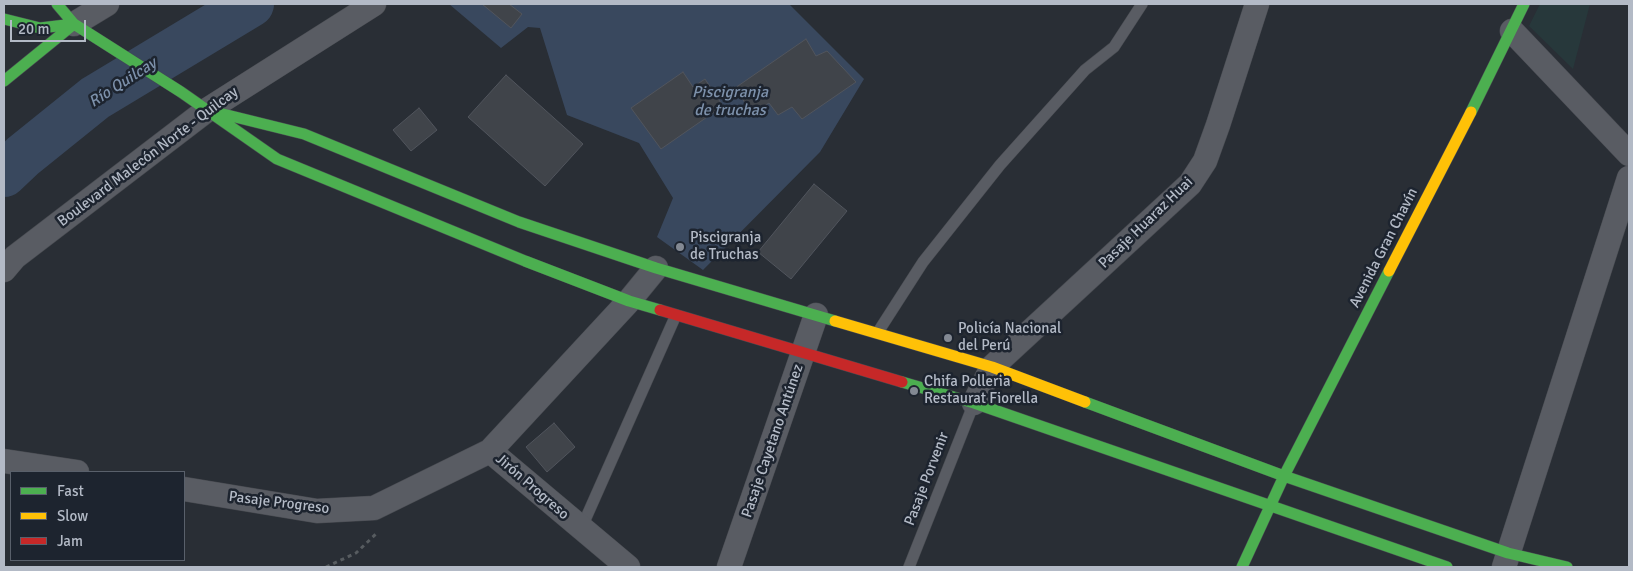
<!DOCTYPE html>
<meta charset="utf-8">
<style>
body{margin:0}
#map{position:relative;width:1633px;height:571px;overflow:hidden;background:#292e35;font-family:Signika,sans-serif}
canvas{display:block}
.frame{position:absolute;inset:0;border:5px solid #b3bac6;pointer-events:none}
.legend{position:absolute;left:10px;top:471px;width:175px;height:90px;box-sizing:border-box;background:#1d242f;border:1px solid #59606b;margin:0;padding:6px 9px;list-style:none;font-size:15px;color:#b3bac6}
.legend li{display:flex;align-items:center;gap:10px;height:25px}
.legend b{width:25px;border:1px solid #59606b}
.scale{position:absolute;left:10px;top:20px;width:76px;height:22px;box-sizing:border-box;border:2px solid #b3bac6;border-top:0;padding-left:6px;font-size:15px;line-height:18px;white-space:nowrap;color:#b3bac6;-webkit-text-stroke:4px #1d242f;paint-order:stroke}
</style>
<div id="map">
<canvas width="1633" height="571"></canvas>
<div class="frame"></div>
<ul class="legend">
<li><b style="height:6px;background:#4caf50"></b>Fast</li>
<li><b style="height:6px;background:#ffc107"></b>Slow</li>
<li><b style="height:6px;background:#c62828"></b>Jam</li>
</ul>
<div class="scale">20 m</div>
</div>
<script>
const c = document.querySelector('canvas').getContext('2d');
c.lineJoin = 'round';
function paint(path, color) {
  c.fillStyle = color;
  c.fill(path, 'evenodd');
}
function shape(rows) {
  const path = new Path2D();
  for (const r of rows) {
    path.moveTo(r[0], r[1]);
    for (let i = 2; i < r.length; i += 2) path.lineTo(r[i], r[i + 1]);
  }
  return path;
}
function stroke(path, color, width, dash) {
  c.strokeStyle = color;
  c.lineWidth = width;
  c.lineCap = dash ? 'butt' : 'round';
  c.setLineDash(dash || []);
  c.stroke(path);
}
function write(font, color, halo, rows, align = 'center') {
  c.font = font + ' Signika,sans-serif';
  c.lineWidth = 5;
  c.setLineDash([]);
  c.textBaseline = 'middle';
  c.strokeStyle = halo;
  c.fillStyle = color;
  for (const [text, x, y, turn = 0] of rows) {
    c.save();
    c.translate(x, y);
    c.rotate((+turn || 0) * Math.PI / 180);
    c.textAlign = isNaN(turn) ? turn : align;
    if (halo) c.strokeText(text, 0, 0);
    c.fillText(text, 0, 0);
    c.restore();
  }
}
paint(shape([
 [1540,4,1590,4,1573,69,1529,26]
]), '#27383b');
paint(shape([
 [449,4,789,4,864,79,820,152,703,270,657,237,673,198,639,143,567,115,540,28,528,27,501,48]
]), '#39485e');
stroke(shape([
 [4,174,23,156,95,98,251,4]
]), '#39485e', 46);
const building = shape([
 [482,4,509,4,522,14,511,28,482,4],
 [806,39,816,56,827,51,856,82,802,119,792,107,778,115,769,103,752,113,735,88,806,39],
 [683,72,693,87,705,79,723,106,661,149,631,108,683,72],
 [506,75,583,144,545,186,468,117,506,75],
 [419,108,437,130,411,151,393,130,419,108],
 [814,184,847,211,791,279,758,252,814,184],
 [554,423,575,447,547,472,526,447,554,423]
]);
paint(building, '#40444a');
stroke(building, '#51555d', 1);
const lane = shape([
 [878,332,923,262,1000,165,1085,70,1114,47,1142,4],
 [581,529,676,315],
 [909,567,974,403]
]);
const street = shape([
 [74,24,107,4],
 [1512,31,1629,154],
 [4,270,15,257,207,110,374,4],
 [974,403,992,367,1190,184,1205,161,1218,125,1257,4],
 [490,451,628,567],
 [4,461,77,472],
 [184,489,317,511,374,508,490,451,629,301,656,268],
 [729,567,816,315],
 [1504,567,1629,178]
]);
const fast = shape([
 [57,4,74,24,181,92,277,159,525,261,629,301,660,310],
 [4,19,40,28,74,24],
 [4,81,74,24],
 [1471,112,1524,4],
 [223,114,304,134,519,222,656,268,835,321],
 [902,382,974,403,1447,567],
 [1085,402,1284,476,1508,553,1567,567],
 [1242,567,1284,476,1389,271]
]);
const slow = shape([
 [1389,271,1471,112],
 [835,321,992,367,1085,402]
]);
const jam = shape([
 [660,310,902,382]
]);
stroke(lane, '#474a50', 12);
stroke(street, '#474a50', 25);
stroke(fast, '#474a50', 12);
stroke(slow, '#474a50', 12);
stroke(jam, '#474a50', 12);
stroke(shape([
 [326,567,356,553,377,533]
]), '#575c60', 3, [4, 4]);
stroke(lane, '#595c63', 11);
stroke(street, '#595c63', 24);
stroke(fast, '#4caf50', 11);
stroke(slow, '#ffc107', 11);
stroke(jam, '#c62828', 11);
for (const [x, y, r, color] of [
 [680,247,5,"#838993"],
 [948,338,5,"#838993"],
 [914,391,5,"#838993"]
]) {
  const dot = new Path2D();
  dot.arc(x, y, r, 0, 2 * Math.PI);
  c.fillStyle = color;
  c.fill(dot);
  stroke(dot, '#1d242f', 2);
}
write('15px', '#b3bac6', '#1d242f', [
 ["Boulevard Malecón Norte - Quilcay",148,157,-37],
 ["Pasaje Huaraz Huai",1146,223,-44],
 ["Avenida Gran Chavín",1384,248,-63],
 ["Pasaje Cayetano Antúnez",773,441,-71],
 ["Pasaje Porvenir",927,479,-69],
 ["Jirón Progreso",532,487,41],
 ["Pasaje Progreso",279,503,7]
]);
write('15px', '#b3bac6', '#1d242f', [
 ["Piscigranja",690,238],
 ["de Truchas",690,255],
 ["Policía Nacional",958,329],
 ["del Perú",958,346],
 ["Chifa Polleria",924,382],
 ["Restaurat Fiorella",924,399]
], 'left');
write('italic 16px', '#7d91ab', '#1d242f', [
 ["Río Quilcay",123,83,-33],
 ["Piscigranja",730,93],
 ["de truchas",730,111]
]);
</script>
